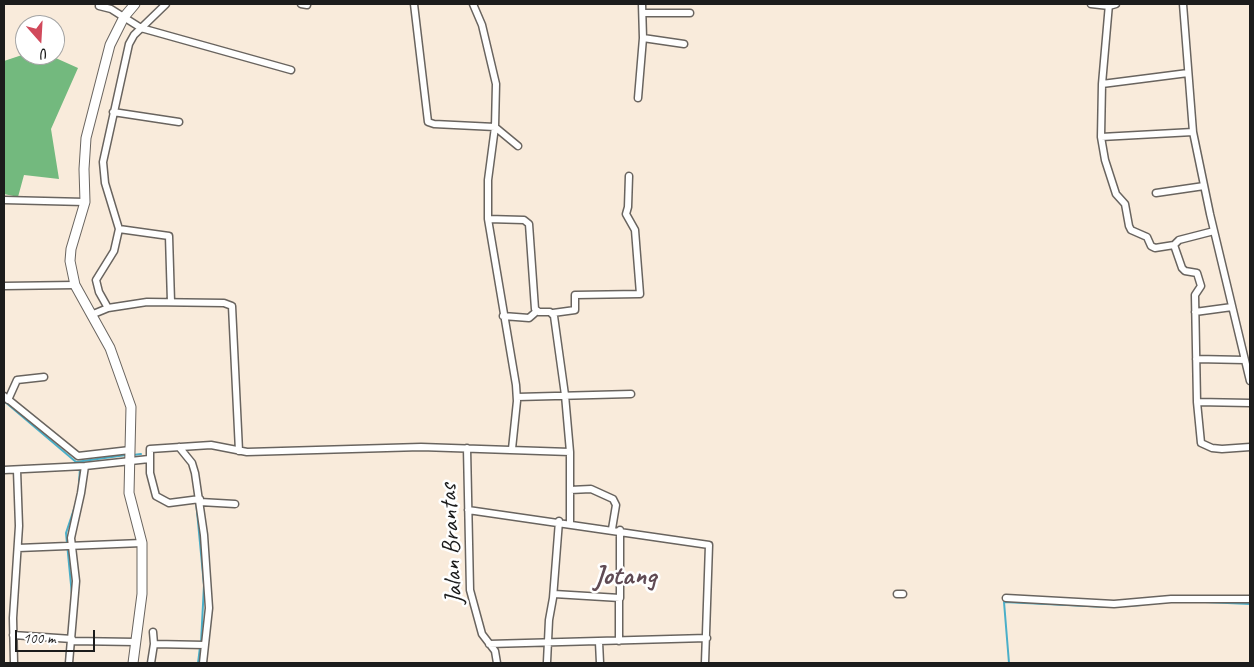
<!DOCTYPE html>
<style>
body{margin:0}
#map{position:relative;width:1254px;height:667px;overflow:hidden;background:#f9ebdb;font-family:Caveat,sans-serif}
canvas{display:block}
.frame{position:absolute;inset:0;border:5px solid #1c1c1c;pointer-events:none}
.north{position:absolute;left:15px;top:15px;width:50px;height:50px;box-sizing:border-box;background:#fff;border:1px solid #a4a4a4;border-radius:50%;rotate:161deg;font-size:14px;font-weight:700;line-height:20px;text-align:center;color:#1c1c1c}
.north::after{content:'';display:block;margin:auto;width:18px;height:22px;background:#d1495b;clip-path:polygon(50% 0,100% 100%,50% 72%,0 100%)}
.scale{position:absolute;left:15px;top:630px;width:80px;height:22px;box-sizing:border-box;border:2px solid #1c1c1c;border-top:0;padding-left:6px;font-size:15px;line-height:18px;white-space:nowrap;color:#1c1c1c;-webkit-text-stroke:4px #fff;paint-order:stroke}
</style>
<div id="map">
<canvas width="1254" height="667"></canvas>
<div class="frame"></div>
<div class="north">U</div>
<div class="scale">100 m</div>
</div>
<script>
const c = document.querySelector('canvas').getContext('2d');
c.lineJoin = 'round';
function paint(path, color) {
  c.fillStyle = color;
  c.fill(path, 'evenodd');
}
function shape(rows) {
  const path = new Path2D();
  for (const r of rows) {
    path.moveTo(r[0], r[1]);
    for (let i = 2; i < r.length; i += 2) path.lineTo(r[i], r[i + 1]);
  }
  return path;
}
function stroke(path, color, width, dash) {
  c.strokeStyle = color;
  c.lineWidth = width;
  c.lineCap = dash ? 'butt' : 'round';
  c.setLineDash(dash || []);
  c.stroke(path);
}
function write(font, color, halo, rows, align = 'center') {
  c.font = font + ' Caveat,sans-serif';
  c.lineWidth = 5;
  c.setLineDash([]);
  c.textBaseline = 'middle';
  c.strokeStyle = halo;
  c.fillStyle = color;
  for (const [text, x, y, turn = 0] of rows) {
    c.save();
    c.translate(x, y);
    c.rotate((+turn || 0) * Math.PI / 180);
    c.textAlign = isNaN(turn) ? turn : align;
    if (halo) c.strokeText(text, 0, 0);
    c.fillText(text, 0, 0);
    c.restore();
  }
}
paint(shape([
 [25,54,49,55,78,68,51,129,59,179,24,175,18,197,4,194,4,61]
]), '#73b97e');
stroke(shape([
 [4,401,76,462,126,455],
 [133,455,141,454],
 [79,483,80,468],
 [196,501,204,585,201,643],
 [72,595,66,533,77,500],
 [1205,602,1250,604],
 [1123,606,1141,605],
 [66,660,68,642],
 [198,663,200,647],
 [1009,663,1004,602,1108,607]
]), '#4aafc9', 2);
const street = shape([
 [301,4,307,5],
 [414,4,428,122,434,124,495,127,518,146],
 [473,4,482,25,496,84,495,127,488,180,488,219,516,385,517,401,512,449],
 [1091,4,1109,6,1116,4],
 [1109,4,1102,84,1101,137,1105,160,1116,194,1125,204,1129,226,1131,230,1147,237,1151,246,1155,248,1174,245,1179,240,1214,231],
 [1183,4,1193,132,1210,214,1250,381],
 [99,6,111,9,141,28,291,70],
 [643,13,690,13],
 [643,38,684,44],
 [1102,84,1188,73],
 [638,98,643,38,642,4],
 [113,112,179,122],
 [1101,137,1193,132],
 [1156,193,1204,186],
 [4,200,85,202],
 [119,229,169,236,171,302],
 [1174,245,1182,268,1185,271,1197,273,1201,286,1195,295,1197,402,1201,443,1212,448,1222,449,1250,447],
 [4,286,75,285],
 [108,308,99,292,96,280,114,251,119,229,105,183,103,162,129,44,134,35,166,4],
 [1195,312,1232,307],
 [553,313,575,310,575,295,640,294,635,230,626,214,628,207,629,176],
 [91,315,108,308,147,302,224,303,232,306,239,451],
 [503,316,529,318,537,311],
 [1196,359,1245,360],
 [4,396,78,456,130,450],
 [517,397,631,394],
 [8,400,17,380,44,377],
 [1197,402,1250,403],
 [179,447,192,463,195,473,204,535,209,608,203,663],
 [467,448,470,590,482,634,495,651,497,663],
 [570,452,570,523],
 [4,470,85,466,149,459],
 [570,490,591,489,613,499,616,505,612,529],
 [200,499,169,503,156,496,150,473,150,449,211,445,247,452,421,447,570,452,565,395,554,316,550,312,539,312,535,309,529,224,524,220,488,219],
 [200,502,235,504],
 [468,510,709,545,705,663],
 [18,548,142,543],
 [554,594,620,598,620,530],
 [897,594,903,594],
 [1006,598,1114,604,1171,599,1250,599],
 [619,599,619,641],
 [153,632,154,644,205,645],
 [13,635,72,639],
 [72,641,136,642],
 [599,642,600,663],
 [489,644,707,638],
 [547,662,549,620,553,598,559,521],
 [14,663,13,618,19,526,17,470],
 [69,663,76,581,71,538,81,493,85,466],
 [151,663,154,644]
]);
const secondary = shape([
 [133,663,142,594,142,543,129,493,131,407,110,348,75,285,70,261,71,249,85,202,84,169,86,138,110,45,124,17,135,4]
]);
stroke(street, '#69645f', 9);
stroke(secondary, '#69645f', 11);
stroke(street, '#fff', 6);
stroke(secondary, '#fff', 9);
write('25px', '#1c1c1c', '#fff', [
 ["Jalan Brantas",452,544,-93]
]);
write('bold 28px', '#604b54', '#fff', [
 ["Jotang",625,577]
]);
</script>
